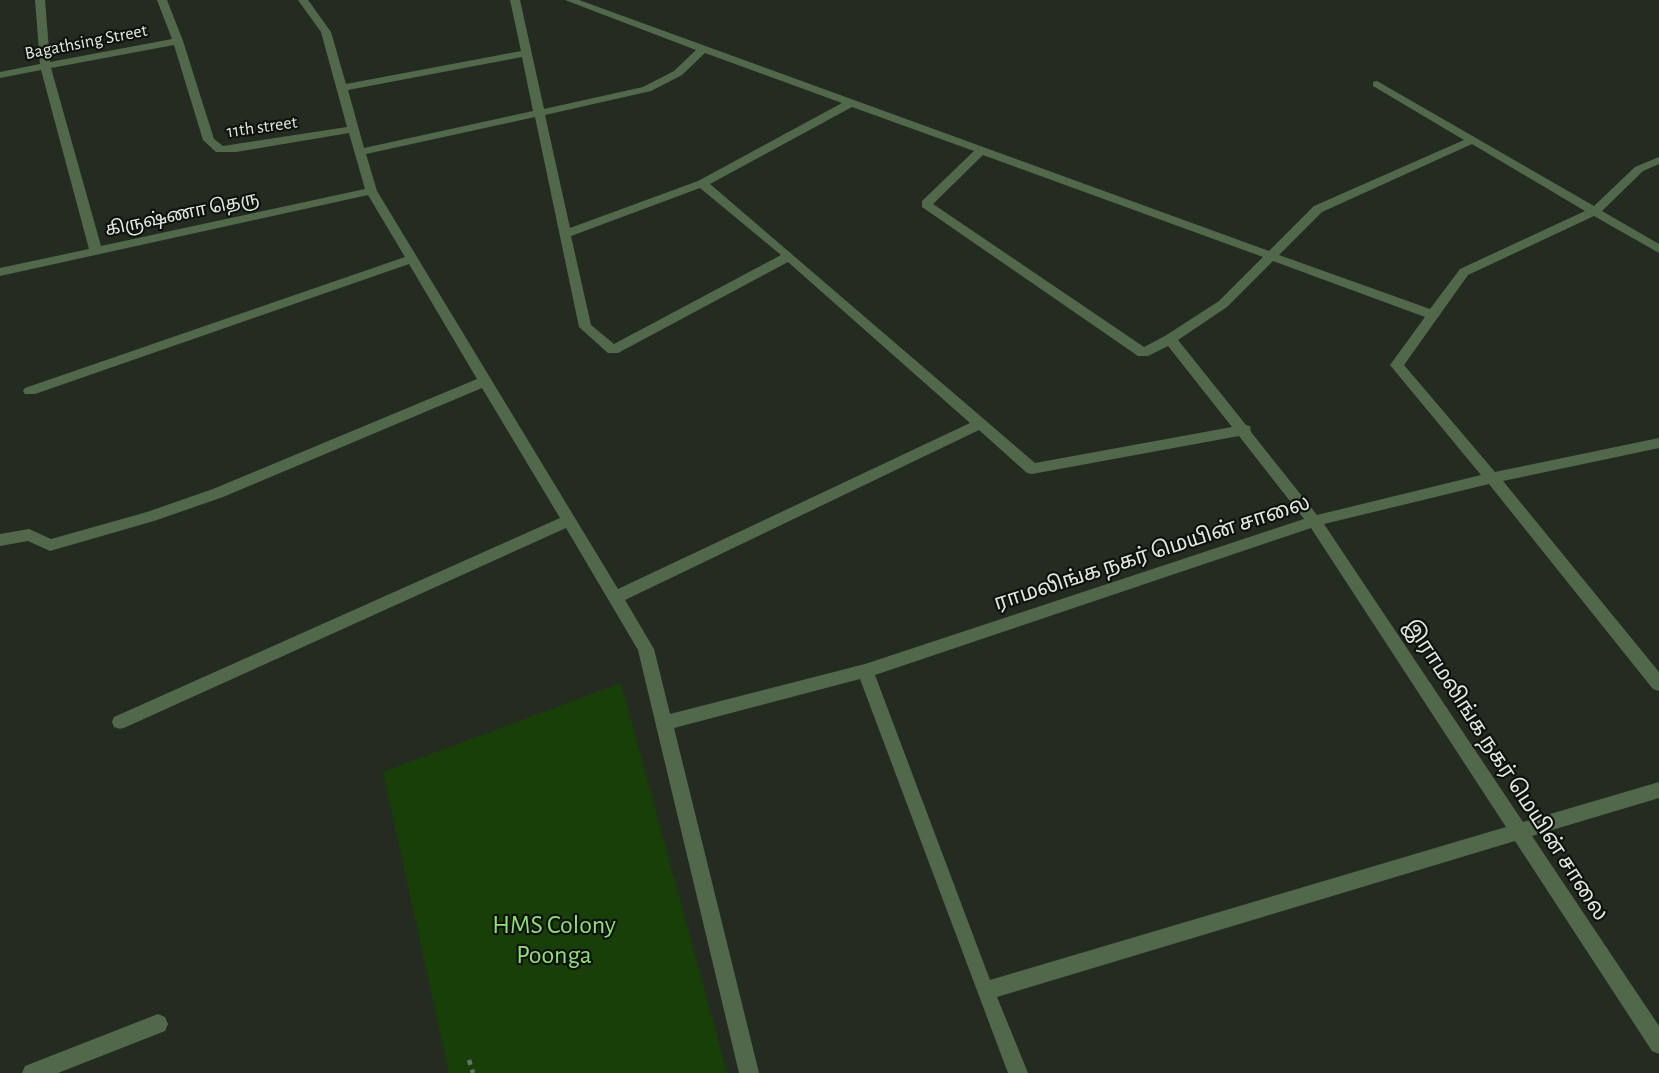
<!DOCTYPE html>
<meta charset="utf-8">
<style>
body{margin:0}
canvas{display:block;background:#242c21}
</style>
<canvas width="1659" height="1073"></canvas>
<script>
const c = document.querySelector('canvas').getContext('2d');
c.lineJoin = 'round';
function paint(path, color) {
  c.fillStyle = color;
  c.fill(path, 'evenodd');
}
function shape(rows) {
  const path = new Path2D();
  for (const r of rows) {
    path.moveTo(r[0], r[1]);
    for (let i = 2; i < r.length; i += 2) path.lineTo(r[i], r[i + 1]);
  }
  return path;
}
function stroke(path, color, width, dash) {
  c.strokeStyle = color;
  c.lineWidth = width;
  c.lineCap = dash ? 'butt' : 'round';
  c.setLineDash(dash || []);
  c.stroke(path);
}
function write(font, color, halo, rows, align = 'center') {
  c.font = font + ' "Alegreya Sans","Noto Sans Tamil",sans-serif';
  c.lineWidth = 4.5;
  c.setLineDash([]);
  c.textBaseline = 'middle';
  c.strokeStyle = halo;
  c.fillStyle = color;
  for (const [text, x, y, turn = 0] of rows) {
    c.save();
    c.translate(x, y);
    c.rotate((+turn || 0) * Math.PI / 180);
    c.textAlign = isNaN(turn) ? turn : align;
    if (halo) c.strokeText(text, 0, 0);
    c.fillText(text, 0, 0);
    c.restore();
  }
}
paint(shape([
 [621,683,727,1073,449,1073,383,772]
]), '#183f08');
stroke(shape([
 [469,1060,473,1073]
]), '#6a7167', 4.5, [5, 5]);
paint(shape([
 [35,0,45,0,50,62,172,39,157,0,167,0,183,41,214,139,223,146,347,127,321,32,298,0,308,0,331,32,346,84,521,51,510,0,520,0,544,109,643,87,674,71,696,50,565,0,579,0,1269,251,1314,206,1464,140,1373,86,1373,82,1377,81,1594,206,1635,167,1659,157,1659,164,1643,171,1602,211,1659,244,1659,253,1594,216,1468,275,1404,365,1495,472,1659,438,1659,448,1503,481,1659,672,1659,691,1653,689,1489,484,1324,524,1523,822,1659,782,1659,798,1532,836,1659,1026,1659,1054,1652,1051,1515,841,997,997,1028,1073,1008,1073,860,679,674,728,759,1073,739,1073,638,650,566,528,126,727,120,729,114,727,112,722,114,717,560,518,482,388,223,497,154,521,50,551,28,541,0,546,0,534,29,529,51,539,147,512,213,489,477,379,409,264,35,394,25,394,23,391,25,388,405,257,368,195,0,276,0,268,89,249,41,70,0,78,0,72,40,64,35,0],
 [174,45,203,140,216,152,236,152,349,133,365,189,101,246,51,68,174,45],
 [705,53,842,103,698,181,570,228,545,115,651,91,682,75,705,53],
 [522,57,533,111,364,148,348,90,522,57],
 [852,107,974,151,922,201,922,207,1138,356,1148,356,1168,346,1232,427,1035,463,710,184,852,107],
 [535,117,579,327,608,353,618,353,788,262,970,423,618,589,377,191,366,154,535,117],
 [1472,144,1585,211,1460,269,1430,309,1279,255,1322,212,1472,144],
 [983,155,1263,257,1219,301,1165,336,1144,347,933,204,983,155],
 [700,188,781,255,614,344,591,325,571,236,700,188],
 [1273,261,1425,317,1390,365,1481,475,1317,515,1251,432,1250,426,1246,425,1178,340,1227,307,1273,261],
 [979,430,1027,473,1032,474,1239,436,1304,519,865,664,670,714,654,649,625,600,979,430],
 [1311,528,1506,827,990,980,875,675,1311,528],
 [158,1014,165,1017,168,1024,165,1031,58,1073,22,1073,25,1066,158,1014]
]), '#51684b');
write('18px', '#e2e7e0', '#0f130e', [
 ["Bagathsing Street",86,42,-11],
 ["11th street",262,127,-8],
 ["கிருஷ்ணா தெரு",182,214,-12]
]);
write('21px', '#e2e7e0', '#0f130e', [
 ["ராமலிங்க நகர் மெயின் சாலை",1152,553,-18],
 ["இராமலிங்க நகர் மெயின் சாலை",1506,770,57]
]);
write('26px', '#92dd7b', '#0f130e', [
 ["HMS Colony",554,925],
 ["Poonga",554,955]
]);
</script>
